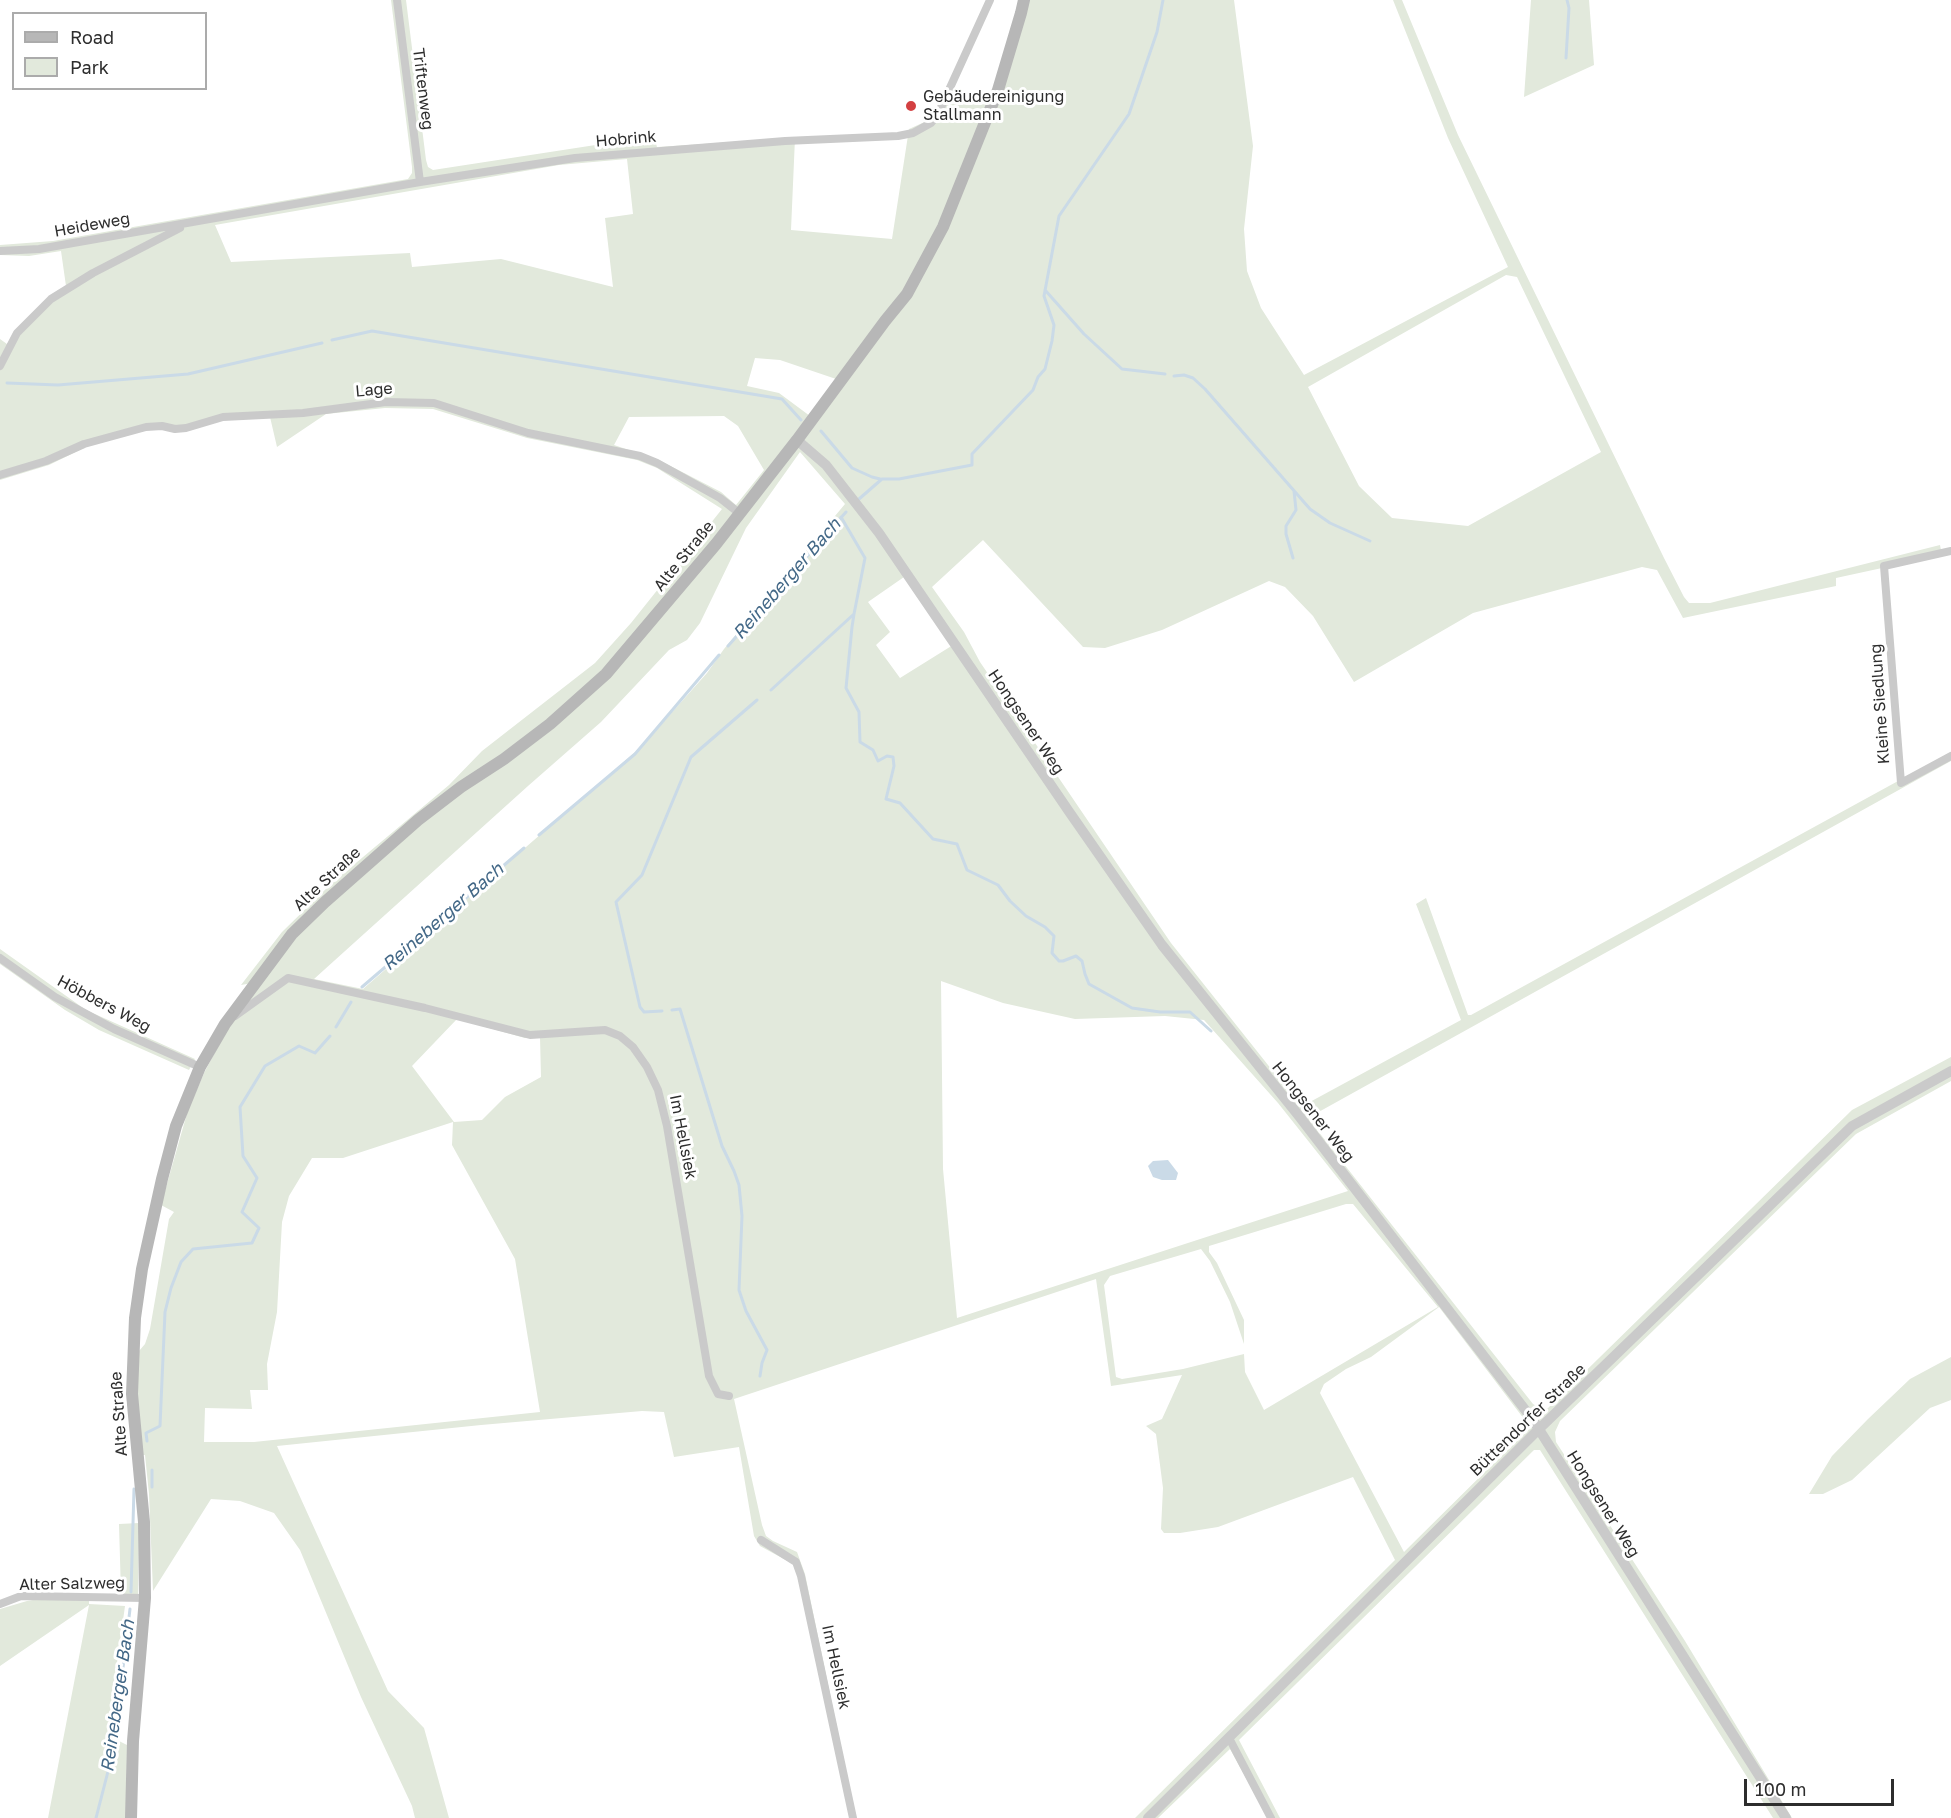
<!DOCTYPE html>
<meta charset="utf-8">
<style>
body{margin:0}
#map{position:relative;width:1951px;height:1818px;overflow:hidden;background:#fff;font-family:"Golos Text",sans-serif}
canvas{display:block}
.legend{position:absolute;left:12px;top:12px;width:195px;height:78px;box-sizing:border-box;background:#fff;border:2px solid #ababab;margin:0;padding:8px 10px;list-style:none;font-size:18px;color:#2d2d2d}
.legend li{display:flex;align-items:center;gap:12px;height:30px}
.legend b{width:30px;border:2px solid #ababab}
.scale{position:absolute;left:1744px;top:1779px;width:150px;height:27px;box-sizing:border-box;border:3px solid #2d2d2d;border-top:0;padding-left:8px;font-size:18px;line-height:21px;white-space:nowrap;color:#2d2d2d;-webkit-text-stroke:4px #fff;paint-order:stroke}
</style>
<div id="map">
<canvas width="1951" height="1818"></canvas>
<ul class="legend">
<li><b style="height:8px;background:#b7b7b7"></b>Road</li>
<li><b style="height:16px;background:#e2e9dc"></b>Park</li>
</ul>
<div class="scale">100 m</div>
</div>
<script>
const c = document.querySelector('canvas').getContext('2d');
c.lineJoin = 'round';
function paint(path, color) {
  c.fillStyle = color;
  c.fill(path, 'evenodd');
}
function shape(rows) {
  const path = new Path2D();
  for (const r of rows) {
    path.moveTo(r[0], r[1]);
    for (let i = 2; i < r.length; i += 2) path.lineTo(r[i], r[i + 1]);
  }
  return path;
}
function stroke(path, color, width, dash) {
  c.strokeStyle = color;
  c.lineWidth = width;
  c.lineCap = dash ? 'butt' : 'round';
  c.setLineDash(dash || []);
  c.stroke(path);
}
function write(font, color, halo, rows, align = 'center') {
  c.font = font + ' "Golos Text",sans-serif';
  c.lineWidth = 6;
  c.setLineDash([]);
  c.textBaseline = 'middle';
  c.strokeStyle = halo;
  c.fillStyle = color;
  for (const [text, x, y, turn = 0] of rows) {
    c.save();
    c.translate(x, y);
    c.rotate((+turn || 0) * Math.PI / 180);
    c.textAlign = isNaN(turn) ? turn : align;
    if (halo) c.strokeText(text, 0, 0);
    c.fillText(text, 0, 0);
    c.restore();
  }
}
paint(shape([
 [391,0,406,0,426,160,428,167,433,170,654,136,657,147,795,138,791,230,892,239,909,129,929,120,952,87,996,100,1025,0,1234,0,1253,146,1244,229,1247,271,1261,308,1304,375,1508,267,1448,138,1393,0,1402,0,1458,135,1664,558,1684,597,1689,603,1710,603,1940,545,1942,555,1836,578,1836,586,1683,618,1657,570,1642,567,1473,613,1354,682,1313,616,1285,587,1269,581,1162,630,1105,648,1083,647,983,540,932,587,964,632,980,662,1171,943,1299,1104,1308,1103,1461,1020,1416,904,1426,898,1468,1015,1471,1015,1951,752,1951,761,1315,1114,1312,1118,1314,1126,1533,1404,1542,1409,1548,1408,1852,1110,1951,1057,1951,1081,1856,1134,1560,1421,1555,1432,1556,1442,1685,1641,1792,1818,1773,1818,1540,1450,1534,1450,1239,1740,1280,1818,1268,1818,1230,1749,1158,1818,1135,1818,1395,1560,1353,1477,1218,1527,1180,1533,1164,1533,1161,1529,1163,1488,1156,1434,1146,1426,1162,1419,1182,1375,1111,1386,1096,1279,734,1399,762,1525,766,1536,773,1541,797,1552,805,1574,856,1818,798,1576,793,1564,760,1546,754,1536,739,1447,674,1457,664,1412,642,1411,481,1425,277,1446,388,1691,424,1728,449,1818,415,1818,412,1806,361,1697,300,1550,274,1513,240,1501,211,1499,153,1591,149,1494,145,1455,133,1455,139,1351,145,1344,150,1329,169,1219,174,1212,161,1205,188,1110,205,1071,228,1028,258,982,241,985,282,932,332,883,449,785,482,751,595,663,631,623,722,509,657,468,637,460,527,438,433,409,385,408,326,414,277,447,270,417,224,420,146,430,88,446,49,465,0,480,0,339,7,344,66,286,61,251,29,256,0,255,0,245,53,241,408,179,412,173,412,167],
 [627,159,633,214,605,218,613,287,501,259,412,267,410,253,231,262,215,225,559,165],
 [1506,275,1517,277,1601,452,1468,526,1392,518,1359,486,1308,387],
 [755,358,780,360,839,380,810,416,779,393,747,386],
 [724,416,738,426,764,470,736,505,721,492,659,460,614,445,629,417],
 [800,452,845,504,724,649,707,673,642,746,363,989,314,979,528,786,601,722,669,650,687,640,700,623,746,528],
 [904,577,953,645,900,678,876,645,890,632,868,602],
 [941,981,1003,1003,1075,1019,1165,1016,1204,1020,1278,1103,1348,1191,957,1318,943,1169],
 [457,1019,525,1038,540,1037,541,1077,505,1097,482,1120,454,1122,412,1066],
 [453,1122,452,1145,515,1259,540,1412,254,1442,204,1442,205,1408,252,1409,250,1390,268,1390,267,1364,277,1312,282,1222,289,1196,312,1158,343,1158],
 [1346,1204,1353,1204,1438,1307,1264,1410,1245,1372,1244,1354,1183,1369,1122,1379,1116,1377,1104,1285,1110,1276,1201,1249,1210,1261,1230,1302,1244,1344,1244,1320,1217,1263,1209,1252,1209,1246],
 [1439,1307,1524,1419,1525,1429,1511,1446,1404,1552,1320,1393,1324,1384,1346,1369,1371,1357],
 [1531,0,1589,0,1594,65,1524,97],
 [0,949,86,1010,195,1059,189,1070,99,1030,65,1010,0,964],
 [1951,1357,1951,1400,1930,1408,1852,1480,1823,1494,1809,1494,1832,1456,1868,1419,1910,1379],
 [139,1523,138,1594,121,1594,119,1524],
 [39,1599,89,1600,89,1604,125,1606,107,1735,127,1745,126,1818,48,1818,89,1605,0,1666,0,1609,27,1601]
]), '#e2e9dc');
paint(shape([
 [1168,1160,1178,1173,1176,1180,1162,1180,1153,1177,1148,1166,1153,1161]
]), '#cadae7');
stroke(shape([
 [1566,58,1569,8,1567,0],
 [1045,290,1084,334,1122,369,1165,374],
 [332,340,372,331,782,399,801,420],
 [1174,376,1184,375,1193,378,1205,389,1310,509,1330,523,1370,541],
 [7,383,58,385,188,374,322,343],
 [821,431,852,468,872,477,880,479],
 [859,499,882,479,899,479,972,465,972,454,1033,390,1038,377,1045,369,1052,341,1054,325,1044,296,1059,216,1129,114,1157,32,1163,0],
 [1293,558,1286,534,1286,526,1296,510,1294,491],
 [854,614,852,627,846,688,859,712,860,742,873,750,878,761,887,756,893,757,894,766,886,799,900,803,933,839,957,844,967,870,998,885,1010,901,1026,916,1045,927,1054,936,1052,953,1059,961,1063,961,1076,956,1082,961,1085,974,1089,984,1132,1008,1160,1012,1190,1012,1211,1031],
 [728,646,846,512],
 [771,690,854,614,865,558,841,517],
 [539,835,635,754,719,655],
 [362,987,524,848],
 [672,1010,680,1009,722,1146,734,1171,739,1185,742,1216,739,1290,746,1311,767,1350,762,1363,760,1376],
 [662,1011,644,1012,640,1007,616,902,642,875,691,757,757,700],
 [336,1027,351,1002],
 [147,1441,146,1433,160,1426,165,1312,171,1288,181,1262,193,1249,252,1243,259,1228,242,1212,257,1178,243,1156,240,1107,265,1066,299,1046,315,1053,330,1036],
 [152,1470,152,1487],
 [131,1592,134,1489],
 [96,1818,113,1752,130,1609]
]), '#cadae7', 3);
stroke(shape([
 [397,0,420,182],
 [0,251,39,249,420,182,575,158,785,141,898,136,913,133,931,123,938,114,990,0],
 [0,366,17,333,51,299,93,273,180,228],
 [0,475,46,461,84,444,146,427,162,426,175,429,186,428,223,417,303,413,386,402,434,403,528,433,640,456,657,463,720,498,739,513],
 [1951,551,1884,566,1901,783,1951,756],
 [0,958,55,997,114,1029,200,1067],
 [235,1016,288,978,425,1008,530,1035,605,1030,620,1036,633,1047,647,1067,658,1090,667,1126,709,1376,718,1394,729,1396],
 [761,1540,796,1562,801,1576,853,1818],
 [0,1604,21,1596,145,1598],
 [1229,1738,1271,1818]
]), '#cacaca', 8);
stroke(shape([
 [797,440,826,465,879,533,1070,813,1162,945,1299,1116,1533,1420,1786,1818],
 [1148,1818,1539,1429,1852,1126,1951,1071]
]), '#cacaca', 10);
stroke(shape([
 [131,1818,133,1741,145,1598,144,1522,132,1394,135,1318,142,1269,162,1179,176,1126,200,1067,225,1024,292,934,325,902,418,820,461,787,504,759,550,724,606,674,716,544,797,440,885,321,907,294,943,227,998,90,1021,13,1024,0]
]), '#b7b7b7', 12);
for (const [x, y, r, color] of [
 [911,106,6,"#d34041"]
]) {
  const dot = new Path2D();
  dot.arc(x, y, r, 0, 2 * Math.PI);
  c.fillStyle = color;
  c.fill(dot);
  stroke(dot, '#fff', 2);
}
write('16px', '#2d2d2d', '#fff', [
 ["Triftenweg",423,89,83],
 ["Hobrink",626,139,-5],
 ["Heideweg",92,225,-10],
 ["Lage",374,390,-5],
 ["Alte Straße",684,556,-51],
 ["Kleine Siedlung",1880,704,-94],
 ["Hongsener Weg",1026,722,56],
 ["Alte Straße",327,879,-43],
 ["Höbbers Weg",104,1004,28],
 ["Hongsener Weg",1313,1112,52],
 ["Im Hellsiek",683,1137,79],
 ["Alte Straße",119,1414,-94],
 ["Büttendorfer Straße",1528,1420,-44],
 ["Hongsener Weg",1603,1504,58],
 ["Alter Salzweg",72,1584,-1],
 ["Im Hellsiek",836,1667,78]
]);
write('16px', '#2d2d2d', '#fff', [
 ["Gebäudereinigung",923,97],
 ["Stallmann",923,115]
], 'left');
write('italic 18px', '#436887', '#fff', [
 ["Reineberger Bach",787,579,-49],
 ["Reineberger Bach",443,917,-41],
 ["Reineberger Bach",118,1696,-82]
]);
</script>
